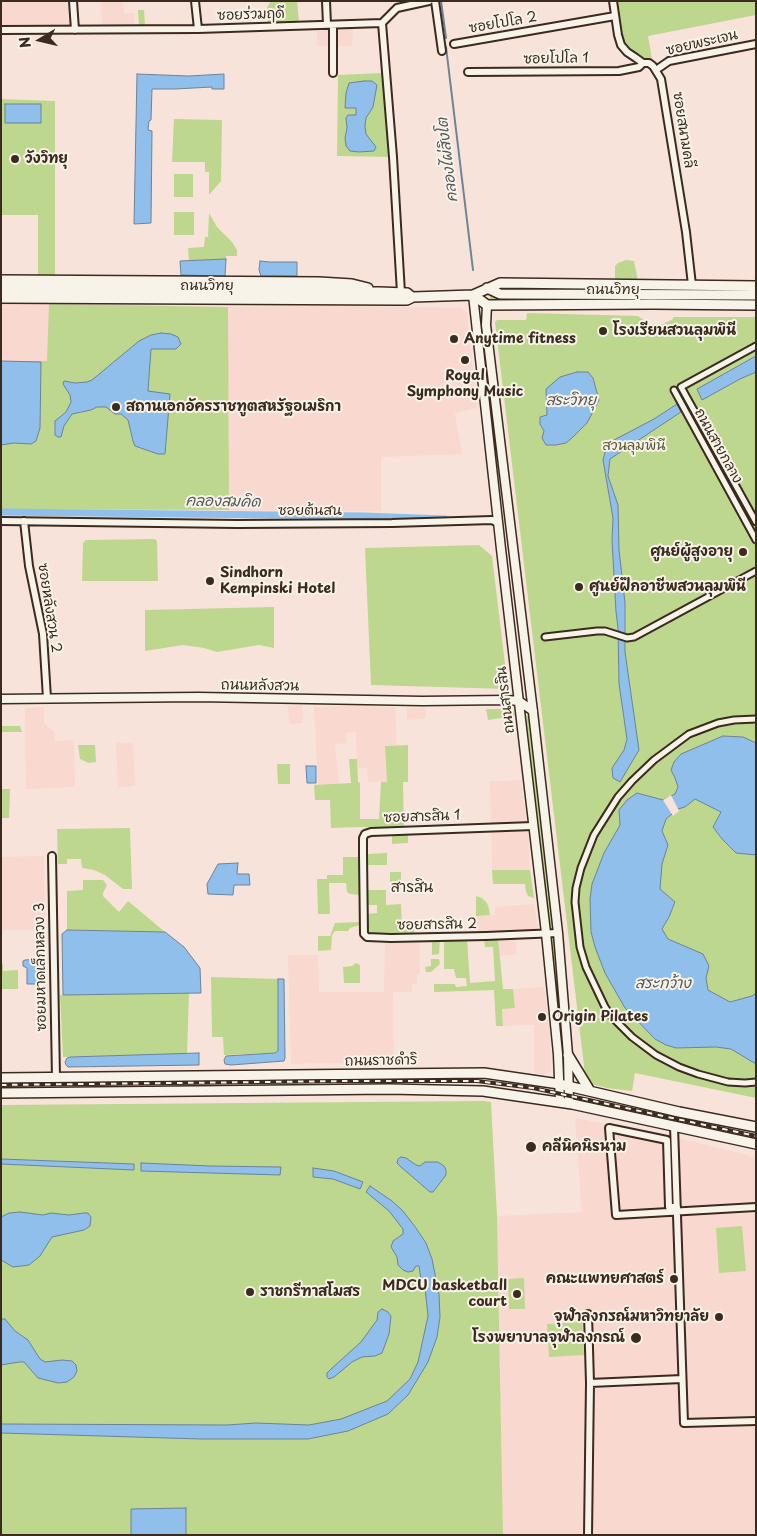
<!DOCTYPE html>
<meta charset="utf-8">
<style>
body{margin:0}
#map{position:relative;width:757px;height:1536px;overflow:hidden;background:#f8e3da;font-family:"Playpen Sans",sans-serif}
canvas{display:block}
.frame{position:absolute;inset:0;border:2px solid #3b2a1e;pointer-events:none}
.north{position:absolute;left:15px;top:15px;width:50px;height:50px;-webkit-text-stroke:4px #f7f3e8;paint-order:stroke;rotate:261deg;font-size:14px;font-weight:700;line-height:20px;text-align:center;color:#3b2a1e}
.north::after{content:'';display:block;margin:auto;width:18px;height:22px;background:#3b2a1e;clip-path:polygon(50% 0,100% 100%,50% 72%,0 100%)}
</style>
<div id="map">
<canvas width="757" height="1536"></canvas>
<div class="frame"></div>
<div class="north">N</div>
</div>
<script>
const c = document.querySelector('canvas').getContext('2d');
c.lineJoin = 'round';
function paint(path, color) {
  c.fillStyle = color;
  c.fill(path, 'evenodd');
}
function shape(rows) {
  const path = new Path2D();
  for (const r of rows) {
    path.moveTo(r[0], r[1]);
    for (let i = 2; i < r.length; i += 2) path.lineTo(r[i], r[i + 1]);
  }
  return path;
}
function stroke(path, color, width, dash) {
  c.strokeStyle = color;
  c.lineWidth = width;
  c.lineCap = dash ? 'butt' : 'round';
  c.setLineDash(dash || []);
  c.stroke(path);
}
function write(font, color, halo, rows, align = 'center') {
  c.font = font + ' "Playpen Sans","Playpen Sans Thai",sans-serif';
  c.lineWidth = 4;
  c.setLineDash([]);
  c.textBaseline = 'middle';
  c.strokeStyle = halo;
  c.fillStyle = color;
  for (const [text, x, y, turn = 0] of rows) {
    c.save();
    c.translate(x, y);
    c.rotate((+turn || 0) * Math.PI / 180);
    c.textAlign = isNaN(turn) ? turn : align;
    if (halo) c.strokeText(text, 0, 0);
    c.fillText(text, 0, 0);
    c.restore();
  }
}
paint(shape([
 [1,1,71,1,72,26,1,26],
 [101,1,123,1,124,13,134,13,134,26,102,26],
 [353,29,352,46,317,46,317,31],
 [1,302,228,307,342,306,461,308,467,313,477,408,455,413,462,454,381,457,381,511,1,509],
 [302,705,303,723,289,724,288,706],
 [344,706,395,707,397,745,385,746,387,782,368,782,367,768,357,768,356,732,346,733,347,743,335,744,339,784,318,785,314,707],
 [44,707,44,723,55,733,55,741,74,740,75,787,26,789,25,708],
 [407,708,426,708,426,718,407,720],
 [116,743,133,743,135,786,118,787],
 [521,780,527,825,491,825,490,781],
 [528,829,530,870,492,870,491,831],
 [44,856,45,930,1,930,1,857],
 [534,904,538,930,537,931,477,934,476,916,495,915,495,907],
 [515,937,517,954,500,956,498,938],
 [385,940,419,940,420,974,417,974,417,983,412,984,412,992,393,992,394,1064,320,1063,291,1064,288,955,318,955,319,992,384,992],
 [544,987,549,1025,551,1070,546,1074,534,1074,534,1025,503,1026,502,1008,515,1007,513,989],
 [575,1118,674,1137,756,1157,756,1535,503,1535,497,1216,582,1212]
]), '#f9d8d0');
paint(shape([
 [271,1,297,1,299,22,268,24,267,8],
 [615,1,756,1,756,15,648,36,652,59,644,60,632,53,621,40],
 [138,10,144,10,145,26,139,26],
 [382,73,389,157,337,156,338,75],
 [1,99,55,101,55,275,38,275,38,215,1,215],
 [174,119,222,120,221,181,209,195,209,172,205,172,205,162,172,162],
 [174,174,193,174,193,197,174,197],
 [174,212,194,212,194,235,174,235],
 [209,213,217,227,232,242,237,250,237,256,226,256,226,259,189,261,188,248,204,247,205,237,208,237],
 [626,260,634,261,638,281,615,279,615,266,618,263],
 [498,287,636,288,637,289,636,290,499,289],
 [491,296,579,296,741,299,740,301,492,300,489,299],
 [49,304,228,307,229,510,1,509,1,361,47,361],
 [527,313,638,316,649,324,663,324,673,319,673,317,756,317,756,1098,635,1073,632,1091,607,1088,591,1084,585,1074,495,322,497,320,526,320],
 [155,539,157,541,158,581,82,581,83,543,86,540],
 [479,545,492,556,508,689,371,685,365,548],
 [274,607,274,648,259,645,217,652,204,648,183,645,145,651,145,610],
 [486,709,510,709,514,711,515,716,488,720],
 [525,715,529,716,534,758,553,928,550,929,549,929,540,858],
 [1,726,20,726,22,732,1,732],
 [78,745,95,745,96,762,89,763,80,759],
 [408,745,408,782,403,782,404,828,360,827,331,828,330,800,315,800,314,785,351,783,349,759,357,759,358,782,360,783,360,819,379,819,381,782,387,782,385,746],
 [277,764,290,764,290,784,278,784],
 [1,789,10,789,9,818,1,818],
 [130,828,132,889,123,889,105,875,94,870,82,868,81,859,67,859,67,864,58,864,57,829],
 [392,833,408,833,408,843,392,844],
 [387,853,387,865,366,865,366,854],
 [343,857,360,857,360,895,350,894,347,892,346,883,329,883,330,914,318,914,317,879,327,879,327,875,343,875],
 [492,870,530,870,534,898,528,896,526,892,525,884,493,884],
 [390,872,401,872,401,889,390,890],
 [83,880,103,880,107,885,103,893,103,896,119,912,128,901,165,932,67,930,67,891,83,890],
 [367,890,386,890,386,905,401,904,402,930,414,930,414,935,392,935,390,933,387,935,369,935,367,934,366,914,377,913,377,905,367,905],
 [476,896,482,898,487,903,489,909,490,915,476,916],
 [360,922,360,925,350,928,348,931,335,931,332,935,331,950,318,951,318,936,330,936,335,923],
 [552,937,556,939,559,976,556,979,553,976,549,940],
 [498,938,503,989,513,989,515,1008,502,1009,503,1026,496,1026,494,990,434,992,434,984,455,984,456,987,467,986,466,978,456,978,454,969,444,969,444,939,467,939,470,983,495,981,493,947,485,947,484,939],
 [440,939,439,954,432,955,432,940],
 [431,959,439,959,440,964,431,972,426,972,425,967,431,966],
 [356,963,360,965,360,983,344,983,343,967,352,966],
 [1,964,3,964,3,971,18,970,18,989,1,989],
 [211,977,278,979,278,1051,275,1053,224,1055,223,1037,212,1037],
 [189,993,187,1054,63,1057,60,995],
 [484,1101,491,1102,497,1216,503,1535,1,1535,1,1105],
 [742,1226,746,1271,719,1273,716,1228],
 [524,1278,525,1309,509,1309,508,1279],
 [582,1322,584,1355,549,1357,547,1324]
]), '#bed78e');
const water = shape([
 [137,74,189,76,224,74,224,89,212,89,212,87,175,89,152,89,151,120,149,121,148,130,152,131,151,223,134,224,137,74],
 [364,81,372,81,377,85,373,107,366,118,365,126,366,134,376,147,374,151,359,152,350,151,346,146,345,138,347,128,346,118,348,115,356,115,356,108,345,108,346,93,349,83,364,81],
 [5,104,41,104,41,123,5,123,5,104],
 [226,259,225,276,181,275,180,261,226,259],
 [260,261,270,262,297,262,297,276,261,276,259,270,260,261],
 [161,333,171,334,178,337,181,344,176,349,151,349,148,391,170,394,165,454,158,454,135,446,133,441,128,420,121,414,115,414,106,407,97,407,91,410,72,414,64,426,61,437,58,437,55,435,55,421,66,412,71,402,70,395,63,384,64,381,75,383,87,382,92,380,139,341,151,335,161,333],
 [756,356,756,372,740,379,702,400,697,389,756,356],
 [1,361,41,362,40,428,36,441,31,444,14,443,1,445,1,361],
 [577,372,588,372,593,378,599,400,587,423,573,437,566,443,556,445,546,445,542,438,544,431,540,424,540,417,547,415,546,389,560,377,577,372],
 [677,404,681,412,610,459,608,476,618,505,619,550,625,603,625,652,639,750,620,782,613,778,612,768,624,750,627,739,619,684,618,628,616,612,612,540,613,518,603,460,606,449,614,440,654,419,677,404],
 [723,736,743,737,756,743,756,855,736,853,722,839,713,827,721,812,695,799,685,807,678,809,666,819,662,831,668,845,662,864,660,889,675,902,669,917,662,929,668,939,703,954,709,966,706,978,708,990,730,1002,752,996,756,993,756,1064,731,1049,716,1047,676,1048,666,1045,655,1039,625,1008,605,973,595,947,591,932,590,899,592,884,604,853,620,825,619,810,627,800,637,793,663,800,675,794,678,787,675,778,671,770,674,762,681,754,723,736],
 [306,766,316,766,316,783,307,783,306,766],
 [238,863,237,874,249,874,250,885,234,885,233,895,208,894,207,884,218,864,238,863],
 [67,930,165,932,184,947,200,968,201,993,63,995,62,934,67,930],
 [40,959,40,984,27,984,27,968,23,966,23,961,25,960,40,959],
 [278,979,284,979,285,1058,284,1061,231,1065,225,1064,224,1060,226,1056,275,1053,278,1051,278,979],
 [199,1053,199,1065,68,1067,66,1065,65,1062,67,1058,70,1057,199,1053],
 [401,1157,406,1158,416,1165,420,1166,425,1162,438,1162,444,1166,446,1170,446,1175,433,1192,430,1192,401,1167,397,1163,398,1159,401,1157],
 [1,1159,134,1164,134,1170,1,1164,1,1159],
 [141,1163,210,1166,281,1167,280,1175,141,1171,141,1163],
 [313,1168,334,1171,363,1182,360,1189,333,1179,313,1177,313,1168],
 [370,1186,392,1201,403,1211,416,1228,426,1243,432,1259,439,1294,440,1317,437,1337,428,1362,408,1395,388,1414,348,1431,308,1439,201,1439,1,1433,1,1424,227,1425,256,1423,309,1425,341,1419,387,1401,410,1379,418,1362,428,1316,425,1288,422,1286,419,1266,416,1266,413,1271,408,1272,403,1270,398,1265,397,1257,391,1247,393,1241,403,1234,403,1229,389,1211,366,1192,370,1186],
 [20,1212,43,1215,51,1213,69,1215,84,1213,88,1213,91,1217,90,1226,84,1230,52,1237,40,1256,29,1265,13,1267,1,1260,1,1217,9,1213,20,1212],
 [382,1309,388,1312,391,1316,389,1334,382,1353,375,1356,362,1357,352,1362,334,1377,329,1379,327,1377,327,1373,331,1369,361,1342,377,1320,378,1312,382,1309],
 [1,1319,5,1319,15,1331,28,1340,40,1359,45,1362,62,1360,72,1361,76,1365,77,1371,74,1377,67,1382,58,1383,38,1378,24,1362,19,1362,1,1365,1,1319],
 [186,1508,186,1535,131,1535,131,1509,186,1508]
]);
paint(water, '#8fbfea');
stroke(water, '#6d8398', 1);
paint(shape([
 [671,795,679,811,673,816,663,800]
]), '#f8e3da');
stroke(shape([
 [441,1,446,38],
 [446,47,473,270]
]), '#6d8398', 2);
stroke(shape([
 [1,512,364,516,445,519]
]), '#8fbfea', 7);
const pedestrian = shape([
 [756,346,681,387,756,522],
 [674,390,756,540],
 [545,637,597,631,605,631,627,638,634,637,756,571],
 [756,719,734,720,718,723,689,734,654,760,632,781,618,797,594,835,581,868,576,888,575,902,580,947,586,967,605,1007,611,1016,632,1037,656,1055,679,1067,698,1074,728,1082,745,1083,756,1082]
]);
const minor = shape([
 [73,1,75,30],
 [195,1,198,29],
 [326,1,327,25],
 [435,1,442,51],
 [613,1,618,35,621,45,627,52,636,58,643,63,649,63,653,66,661,79,686,232,692,285],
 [382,23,397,8,429,1],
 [1,30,198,29,382,23,393,157,401,293],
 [454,44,615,16],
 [656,70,669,61,756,44],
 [468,72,619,71,639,67,643,63],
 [333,73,333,25],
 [1,521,237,524,392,523,492,520,498,523],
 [24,521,29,566,43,634,47,698],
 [533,826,371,832,365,834,363,838,363,855,364,934,367,937,391,938,486,936,558,933],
 [52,856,56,1078],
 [674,1126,684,1423,756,1421],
 [677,1207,669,1207,667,1140,609,1128,616,1215,756,1207],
 [590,1383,682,1379],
 [588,1535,590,1383,588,1314]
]);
const tertiary = shape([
 [473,295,501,549,546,933,558,1054,560,1102],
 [487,305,486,325,533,712,558,933,568,1055,569,1103],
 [1,699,198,697,422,701,507,700,519,701,533,711]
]);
const secondary = shape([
 [1,280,319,282,352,284,368,288],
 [487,288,500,294,756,295],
 [1,289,351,291,407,293,412,297],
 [473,295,487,305,652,304,756,305],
 [1,298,400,300,407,300,413,297,473,295,500,283,756,286],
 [568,1055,590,1091],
 [1,1078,484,1073,559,1084,679,1112,756,1127],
 [1,1093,389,1089,483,1091,572,1104,756,1144]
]);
stroke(pedestrian, '#3b2a1e', 9);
stroke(minor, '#3b2a1e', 10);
stroke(tertiary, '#3b2a1e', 11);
stroke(secondary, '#3b2a1e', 12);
stroke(pedestrian, '#f7f3e8', 5);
stroke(minor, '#f7f3e8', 6);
stroke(tertiary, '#f7f3e8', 8);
stroke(secondary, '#f7f3e8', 9);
const rail = shape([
 [1,1085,348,1081,477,1081,533,1088,756,1136]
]);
stroke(rail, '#3b2a1e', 4);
stroke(rail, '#f7f3e8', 2, [5.5]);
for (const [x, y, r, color] of [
 [15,159,5,"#3b2a1e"],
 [603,331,5,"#3b2a1e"],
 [454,339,5,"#3b2a1e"],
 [465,360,5,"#3b2a1e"],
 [116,407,5,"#3b2a1e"],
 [743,552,5,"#3b2a1e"],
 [210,581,5,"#3b2a1e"],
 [579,587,5,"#3b2a1e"],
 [542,1017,5,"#3b2a1e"],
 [531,1147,6,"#3b2a1e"],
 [674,1279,5,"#3b2a1e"],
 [250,1292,5,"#3b2a1e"],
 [517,1294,5,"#3b2a1e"],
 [719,1317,5,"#3b2a1e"],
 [636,1338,6,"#3b2a1e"]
]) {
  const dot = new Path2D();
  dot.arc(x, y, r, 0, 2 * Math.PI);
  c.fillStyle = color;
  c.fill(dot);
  stroke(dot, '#f7f3e8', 2);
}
write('14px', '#3b2a1e', '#f7f3e8', [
 ["ซอยร่วมฤดี",251,15,-2],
 ["ซอยโปโล 2",503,23,-10],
 ["ซอยพระเจน",702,43,-13],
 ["ซอยโปโล 1",556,59,-1],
 ["ซอยสนามคลี",683,130,81],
 ["ถนนวิทยุ",207,286],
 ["ถนนวิทยุ",613,290],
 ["ถนนสายกลาง",718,446,61],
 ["ซอยต้นสน",310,511],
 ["ซอยหลังสวน 2",49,608,81],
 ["ถนนหลังสวน",260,686,1],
 ["ถนนสารสิน",506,700,-97],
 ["ซอยสารสิน 1",422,817,-2],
 ["ซอยสารสิน 2",437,925,-1],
 ["ซอยมหาดเล็กหลวง 3",41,967,-91],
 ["ถนนราชดำริ",381,1061,-1]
]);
write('bold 14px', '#3b2a1e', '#f7f3e8', [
 ["วังวิทยุ",25,159],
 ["โรงเรียนสวนลุมพินี",613,331],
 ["Anytime fitness",464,339],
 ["Royal",465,376,"center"],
 ["Symphony Music",465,392,"center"],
 ["สถานเอกอัครราชทูตสหรัฐอเมริกา",126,407],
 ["ศูนย์ผู้สูงอายุ",733,552,"right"],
 ["Sindhorn",220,573],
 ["Kempinski Hotel",220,589],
 ["ศูนย์ฝึกอาชีพสวนลุมพินี",589,587],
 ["Origin Pilates",552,1017],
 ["คลีนิคนิรนาม",542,1147],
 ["คณะแพทยศาสตร์",664,1279,"right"],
 ["MDCU basketball",507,1286,"right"],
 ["court",507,1302,"right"],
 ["ราชกรีฑาสโมสร",260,1292],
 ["จุฬาลงกรณ์มหาวิทยาลัย",709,1317,"right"],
 ["โรงพยาบาลจุฬาลงกรณ์",625,1338,"right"]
], 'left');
write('14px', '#5c553a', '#f7f3e8', [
 ["สวนลุมพินี",634,446]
]);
write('italic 15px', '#54575b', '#f7f3e8', [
 ["คลองไผ่สิงโต",448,160,-97],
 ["สระวิทยุ",571,401],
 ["คลองสมคิด",223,502,1],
 ["สระกว้าง",663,984]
]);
write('15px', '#3b2a1e', '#f7f3e8', [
 ["สารสิน",412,888]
]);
</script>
